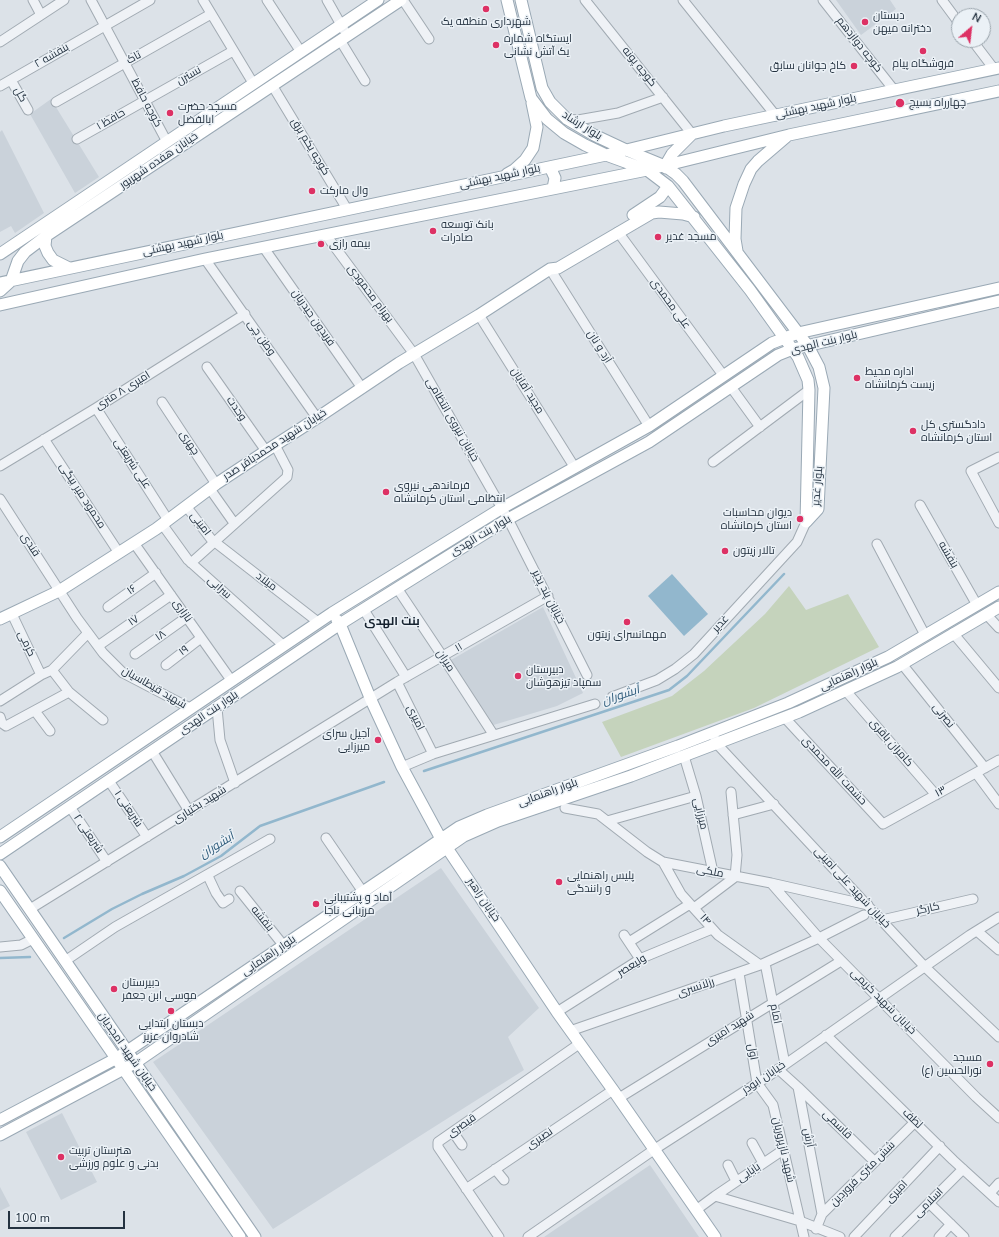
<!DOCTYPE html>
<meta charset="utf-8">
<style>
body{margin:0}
#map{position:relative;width:999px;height:1237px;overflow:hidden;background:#dce2e8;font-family:"Nunito Sans",sans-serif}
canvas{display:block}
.north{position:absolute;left:951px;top:8px;width:40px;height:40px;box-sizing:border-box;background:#ebf1f6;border:1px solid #9ba5ad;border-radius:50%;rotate:28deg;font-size:11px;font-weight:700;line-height:16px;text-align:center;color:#243240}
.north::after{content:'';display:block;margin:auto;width:14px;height:18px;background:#dd3164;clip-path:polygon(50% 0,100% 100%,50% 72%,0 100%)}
.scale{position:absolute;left:8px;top:1211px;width:117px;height:18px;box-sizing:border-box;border:2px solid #243240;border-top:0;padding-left:5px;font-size:12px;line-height:14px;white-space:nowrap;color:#243240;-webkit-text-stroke:3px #ebf1f6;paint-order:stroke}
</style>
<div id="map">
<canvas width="999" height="1237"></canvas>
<div class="north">N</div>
<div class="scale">100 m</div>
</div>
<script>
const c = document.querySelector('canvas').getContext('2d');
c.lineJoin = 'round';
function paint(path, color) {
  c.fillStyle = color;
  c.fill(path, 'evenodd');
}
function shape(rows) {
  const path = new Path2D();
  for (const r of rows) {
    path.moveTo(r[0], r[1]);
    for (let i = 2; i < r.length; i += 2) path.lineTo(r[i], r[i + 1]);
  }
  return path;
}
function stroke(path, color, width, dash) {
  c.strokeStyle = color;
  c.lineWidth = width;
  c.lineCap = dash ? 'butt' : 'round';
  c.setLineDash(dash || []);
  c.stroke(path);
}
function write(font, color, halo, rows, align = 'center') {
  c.font = font + ' "Nunito Sans",Cairo,sans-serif';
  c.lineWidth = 3;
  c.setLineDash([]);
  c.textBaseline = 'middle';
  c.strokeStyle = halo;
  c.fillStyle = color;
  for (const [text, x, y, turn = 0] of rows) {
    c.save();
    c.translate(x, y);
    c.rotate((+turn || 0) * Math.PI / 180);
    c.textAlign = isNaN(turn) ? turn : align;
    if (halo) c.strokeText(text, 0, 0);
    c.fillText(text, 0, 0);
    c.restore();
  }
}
paint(shape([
 [836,0,890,0,896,9,861,35],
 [51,99,99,177,75,193,30,114],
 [2,130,44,213,15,233,11,226,0,232,0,132],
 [543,607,583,693,557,706,490,726,451,660],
 [441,868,539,1008,508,1037,524,1070,273,1229,153,1062],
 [62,1113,97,1182,61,1200,26,1132],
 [650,1165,699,1237,544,1237],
 [0,1187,10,1206,0,1211]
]), '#cad2da');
paint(shape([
 [789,586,806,610,848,594,879,647,754,708,621,757,602,722,672,696,704,671,765,614]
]), '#c5d3bc');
paint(shape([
 [672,574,708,614,684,636,648,596]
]), '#92b7cd');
stroke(shape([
 [424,771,669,690,687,676,784,574],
 [64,938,112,909,142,894,184,876,221,856,260,826,384,782],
 [0,958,30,957]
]), '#92b7cd', 2.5);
const minor = shape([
 [33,0,41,15],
 [91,0,167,142],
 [203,0,253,83],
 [267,0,301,52],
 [327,0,344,30],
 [403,0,429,39],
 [585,0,692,134],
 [683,0,776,116],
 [823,0,894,90],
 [942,0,959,23],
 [340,40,365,81],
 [972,40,994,69],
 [0,42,64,0],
 [11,80,28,110],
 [272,85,347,209],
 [0,86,150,0],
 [56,102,211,14],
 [567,119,578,120,618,113,663,97],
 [77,139,233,51],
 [618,232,723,375],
 [326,235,414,354,508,519,587,675],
 [264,248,362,388],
 [205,259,317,418],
 [550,269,649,426],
 [479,315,575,468],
 [207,367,266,451],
 [731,387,760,427],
 [162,402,216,484],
 [96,408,168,520],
 [44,439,119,553],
 [999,457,971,471,999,523],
 [713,462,809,390],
 [0,466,96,408,245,314],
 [210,489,234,523],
 [0,499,77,618,103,653,123,673,190,708],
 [920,505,977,605],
 [186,506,211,539,318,622],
 [162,524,188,560,283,645],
 [134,543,231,680],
 [877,544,925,635],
 [191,563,287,477,288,470,275,445],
 [397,588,443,657,493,734],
 [108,607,156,573],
 [364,610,406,677],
 [12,614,41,675],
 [986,614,999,628],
 [953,633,999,688],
 [98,646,171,595],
 [135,654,187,617],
 [902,664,985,768],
 [166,665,201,638],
 [52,670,69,692,103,720],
 [397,682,433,754],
 [846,691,936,795],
 [612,697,657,680,675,669,694,654,797,542,806,522],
 [0,701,41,675,52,670,88,633],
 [217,708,220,740,235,783],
 [35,711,50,731],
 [0,717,2,723,6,726,69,692],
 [785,718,883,824,999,760],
 [715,739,717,744,925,967,999,1037],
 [152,751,189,811],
 [684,756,696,796,713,872],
 [402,767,433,754,595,704],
 [976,773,999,804],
 [109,781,147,837],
 [70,807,107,862],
 [565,808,598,814,647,852,663,862,771,883,868,905],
 [733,815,774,804],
 [607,821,696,796],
 [326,838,363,892],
 [663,862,681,894,718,935,760,965],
 [208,876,216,893,223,903,229,899],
 [771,883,819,938,976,1097,999,1118],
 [240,891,284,946],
 [694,908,735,877,737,855,731,792],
 [30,909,397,682,548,596],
 [882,920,973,899],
 [977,931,999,950],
 [624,935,640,959],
 [629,942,690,904],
 [0,947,21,945,33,939],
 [65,961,115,927,270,839],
 [765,963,785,1064],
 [739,973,757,1083,773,1105,804,1237],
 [557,1012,642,958,712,929],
 [570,1031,760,965,819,938,864,915],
 [826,1035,953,1160,999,1202],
 [778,1069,798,1087,822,1214],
 [798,1087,875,1162],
 [619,1098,841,961],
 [453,1132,462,1145],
 [752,1143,763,1163],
 [728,1165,736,1181],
 [495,1169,504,1180],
 [466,1189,613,1090],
 [990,1193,999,1183],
 [715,1196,783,1150],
 [929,1203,964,1237],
 [696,1210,715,1196,800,1221,840,1237],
 [816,1229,822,1214,915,1122],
 [499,1237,438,1147,438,1142,579,1044],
 [528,1237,655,1149,770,1075,970,935,999,917],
 [854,1237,940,1146],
 [895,1237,963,1169],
 [939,1237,951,1224]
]);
const major = shape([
 [507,0,531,98,547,119,564,133,585,145,606,155,647,170,668,186,750,290,798,357,808,380,809,390,806,522],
 [521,0,542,88,550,102,567,119,594,135,626,150,665,166,676,174,683,181,808,346,819,367,824,388,818,509,806,522],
 [550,167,555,178,553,188],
 [666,168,665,166,672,154,691,135],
 [507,174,514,170,525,160,533,148,537,127,532,103],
 [633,215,660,197,668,186],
 [46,236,45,246,48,253,53,260,69,268],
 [737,251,735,239,736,208,744,184,751,169,758,161,786,137],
 [0,254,378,0],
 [0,283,606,155,724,126,999,68],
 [0,291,11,281,18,261,25,252,46,236,401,0],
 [0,305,205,259,647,170,789,135,999,91],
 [0,619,59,591,156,529,216,484,266,451,317,418,399,363,479,315,550,269,558,268,652,213,659,212,683,214,694,217],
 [337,620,340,624,371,700,402,767,441,839,557,1012,613,1090,715,1237],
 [0,837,332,613,502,508,649,426,772,343,798,333,999,288],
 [0,854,340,624,508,519,649,442,778,355,793,349,999,301],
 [0,866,255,1237],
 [0,891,240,1237],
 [0,1120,117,1058,459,827,487,815,678,746,788,703,888,657,999,592],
 [0,1135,135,1063,464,836,498,821,631,776,799,712,897,667,999,607]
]);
stroke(minor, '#a1aab2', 11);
stroke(major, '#9aa9b5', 13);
stroke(minor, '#eff2f6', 9);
stroke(major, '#fff', 11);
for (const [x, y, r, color] of [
 [486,9,4,"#dd3164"],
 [865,22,4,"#dd3164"],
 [496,45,4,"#dd3164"],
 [923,51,4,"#dd3164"],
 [854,66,4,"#dd3164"],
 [900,103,5,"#dd3164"],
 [170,113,4,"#dd3164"],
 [312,191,4,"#dd3164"],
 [433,231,4,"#dd3164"],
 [658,237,4,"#dd3164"],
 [321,244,4,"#dd3164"],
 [857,378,4,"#dd3164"],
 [913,431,4,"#dd3164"],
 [386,492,4,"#dd3164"],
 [800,519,4,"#dd3164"],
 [725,551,4,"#dd3164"],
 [627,622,4,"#dd3164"],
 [518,676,4,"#dd3164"],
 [378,740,4,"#dd3164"],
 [559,882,4,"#dd3164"],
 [316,904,4,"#dd3164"],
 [114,989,4,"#dd3164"],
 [171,1011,4,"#dd3164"],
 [990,1064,4,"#dd3164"],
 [61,1157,4,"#dd3164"]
]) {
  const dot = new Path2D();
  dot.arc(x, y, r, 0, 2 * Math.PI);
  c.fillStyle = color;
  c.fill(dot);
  stroke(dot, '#ebf1f6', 1.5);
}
write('11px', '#243240', '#ebf1f6', [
 ["دبستان",873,16],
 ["دخترانه میهن",873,29],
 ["شهرداری منطقه یک",486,22,"center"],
 ["ایستگاه شماره",504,39],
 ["یک آتش نشانی",504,52],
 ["فروشگاه پیام",923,64,"center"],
 ["کاخ جوانان سابق",846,66,"right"],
 ["چهارراه بسیج",909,103],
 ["مسجد حضرت",178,107],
 ["ابالفضل",178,120],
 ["وال مارکت",320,191],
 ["بانک توسعه",441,225],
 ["صادرات",441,238],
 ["مسجد غدیر",666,237],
 ["بیمه رازی",329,244],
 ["اداره محیط",865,372],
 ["زیست کرمانشاه",865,385],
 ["دادگستری کل",921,425],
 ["استان کرمانشاه",921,438],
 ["فرماندهی نیروی",394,486],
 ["انتظامی استان کرمانشاه",394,499],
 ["دیوان محاسبات",792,513,"right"],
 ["استان کرمانشاه",792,526,"right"],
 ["تالار زیتون",733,551],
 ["مهمانسرای زیتون",627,635,"center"],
 ["دبیرستان",526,670],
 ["سمپاد تیزهوشان",526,683],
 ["آجیل سرای",370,734,"right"],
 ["میرزایی",370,747,"right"],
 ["پلیس راهنمایی",567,876],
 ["و رانندگی",567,889],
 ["آماد و پشتیبانی",324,898],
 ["مرزبانی ناجا",324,911],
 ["دبیرستان",122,983],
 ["موسی ابن جعفر",122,996],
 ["دبستان ابتدایی",171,1024,"center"],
 ["شادروان عزیز",171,1037,"center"],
 ["مسجد",982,1058,"right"],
 ["نورالحسین (ع)",982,1071,"right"],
 ["هنرستان تربیت",69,1151],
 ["بدنی و علوم ورزشی",69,1164]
], 'left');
write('11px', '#243240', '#ebf1f6', [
 ["کوچه دوازدهم",859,45,52],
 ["بنفشه ۲",52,56,-30],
 ["تاک",134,58,-29],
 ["کوچه پونه",639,67,51],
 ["نسترن",189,76,-30],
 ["گل",20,95,62],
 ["کوچه حافظ",146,103,62],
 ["بلوار شهید بهشتی",816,107,-12],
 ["حافظ ۱",111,120,-30],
 ["بلوار ارشاد",582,126,32],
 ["کوچه یکم برق",310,147,59],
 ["خیابان هفده شهریور",159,161,-34],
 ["بلوار شهید بهشتی",500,177,-12],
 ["بلوار شهید بهشتی",183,244,-12],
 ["بهرام محمودی",370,294,53],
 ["علی محمدی",670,304,54],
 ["فریدون حیدریان",313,318,55],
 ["وطن چی",261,338,55],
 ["بلوار بنت الهدی",824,343,-14],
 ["آرد و نان",599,347,58],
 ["امیری ۸ متری",123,391,-32],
 ["مجید آقایان",527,391,58],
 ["وحدت",236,409,55],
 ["خیابان نیروی انتظامی",452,420,60],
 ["چهری",189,443,56],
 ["خیابان شهید محمدباقر صدر",275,445,-33],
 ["علی شریعتی",132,464,57],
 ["بلوار غدیر",818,486,-85],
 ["محمود میر بیگی",82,496,57],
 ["امینی",200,524,53],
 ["بلوار بنت الهدی",481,536,-31],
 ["قندی",30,545,57],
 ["بنفشه",948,555,60],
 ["میلاد",266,582,37],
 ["سرابی",219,588,42],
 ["۱۶",132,590,-35],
 ["خیابان پند پذیر",548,597,63],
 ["نازاری",182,611,55],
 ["۱۷",134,621,-35],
 ["غدیر",721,624,-47],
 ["۱۸",161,636,-35],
 ["کرمی",26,644,64],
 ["۱۱",459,648,-30],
 ["۱۹",184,651,-36],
 ["میران",445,661,57],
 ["بلوار راهنمایی",849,675,-25],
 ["شهید قیطاسیان",154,688,30],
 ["بلوار بنت الهدی",209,713,-34],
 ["نصرتی",943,716,51],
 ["امیری",415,718,64],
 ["کامران باقری",891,743,49],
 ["حشمت الله محمدی",834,771,47],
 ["۱۳",941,792,-29],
 ["بلوار راهنمایی",548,793,-20],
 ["شهید بختیاری",200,805,-32],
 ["شریعتی ۱",128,809,56],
 ["میرزایی",700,814,77],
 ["شریعتی ۲",88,834,56],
 ["ملکی",710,872,11],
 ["خیابان شهید علی امینی",852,888,47],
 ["خیابان راهبر",483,900,56],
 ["کارگر",928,909,-13],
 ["بنفشه",262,919,51],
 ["۱۴",705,920,48],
 ["بلوار راهنمایی",269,956,-34],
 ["ولیعصر",632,966,-32],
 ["رزلانسری",696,988,-19],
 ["خیابان شهید کریمی",883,1002,45],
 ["امام",775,1014,79],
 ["شهید امیری",730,1029,-32],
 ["خیابان شهید امجدیان",127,1052,55],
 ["اول",752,1052,80],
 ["خیابان ابوذر",764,1078,-34],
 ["لطف",912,1119,44],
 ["قاسمی",837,1125,44],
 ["قیصری",462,1126,-35],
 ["آرش",808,1138,79],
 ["نصیری",540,1139,-34],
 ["شهید نازپروریان",783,1150,77],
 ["بابایی",749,1173,-34],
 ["شش متری فروردین",863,1174,-45],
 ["امیری",897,1192,-46],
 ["اسلامی",929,1203,-45]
]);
write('bold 12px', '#172330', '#ebf1f6', [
 ["بنت الهدی",392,622]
]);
write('italic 12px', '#2a5878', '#ebf1f6', [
 ["آبشوران",621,696,-18],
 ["آبشوران",217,846,-32]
]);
</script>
